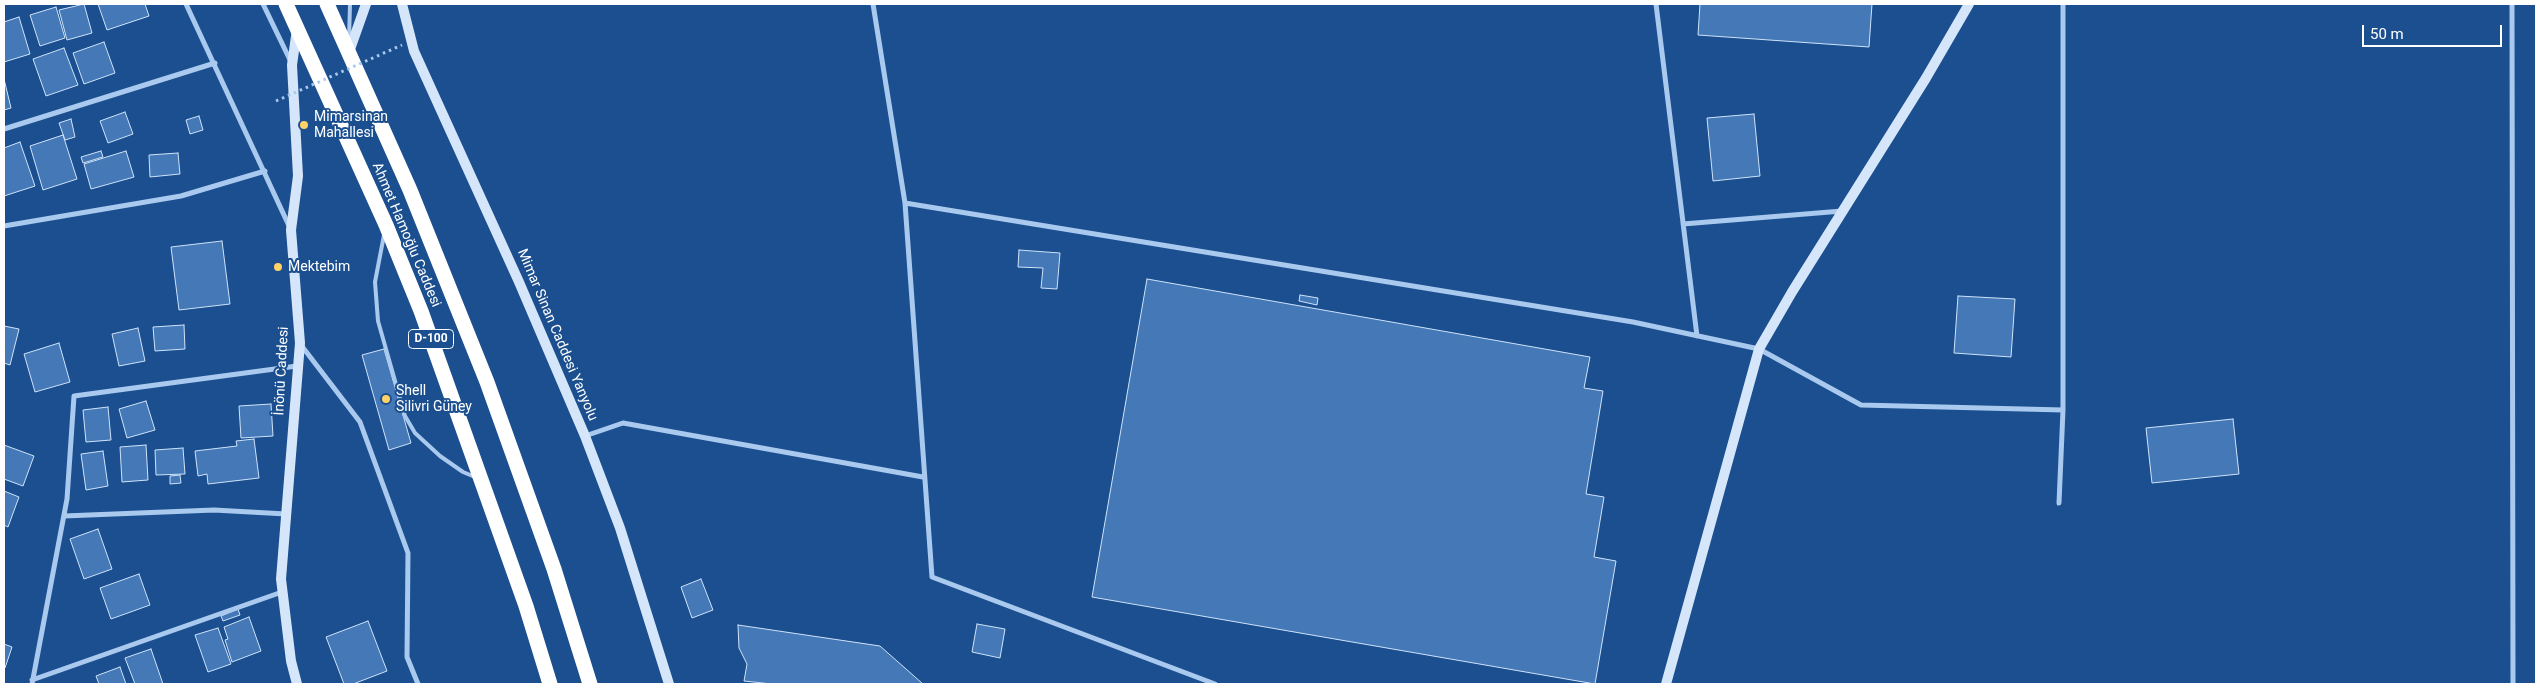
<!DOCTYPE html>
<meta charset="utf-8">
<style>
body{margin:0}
#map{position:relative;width:2540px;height:688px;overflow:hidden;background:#1b4f8f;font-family:Roboto,sans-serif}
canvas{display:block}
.frame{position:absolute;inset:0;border:5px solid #fff;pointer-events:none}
.scale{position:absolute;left:2362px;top:25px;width:140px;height:22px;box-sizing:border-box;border:2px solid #fff;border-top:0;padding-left:6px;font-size:15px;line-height:18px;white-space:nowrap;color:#fff;-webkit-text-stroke:4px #1b4f8f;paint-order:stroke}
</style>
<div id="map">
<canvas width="2540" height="688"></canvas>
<div class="frame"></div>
<div class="scale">50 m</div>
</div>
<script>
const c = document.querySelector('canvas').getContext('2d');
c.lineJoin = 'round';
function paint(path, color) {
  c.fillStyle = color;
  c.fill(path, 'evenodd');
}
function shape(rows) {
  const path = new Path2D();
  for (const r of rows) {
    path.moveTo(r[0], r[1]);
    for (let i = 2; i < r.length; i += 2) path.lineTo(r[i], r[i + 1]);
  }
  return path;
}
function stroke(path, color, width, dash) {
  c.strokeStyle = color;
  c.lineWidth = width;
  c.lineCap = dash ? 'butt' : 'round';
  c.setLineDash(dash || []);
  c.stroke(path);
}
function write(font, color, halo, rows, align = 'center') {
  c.font = font + ' Roboto,sans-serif';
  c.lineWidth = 4;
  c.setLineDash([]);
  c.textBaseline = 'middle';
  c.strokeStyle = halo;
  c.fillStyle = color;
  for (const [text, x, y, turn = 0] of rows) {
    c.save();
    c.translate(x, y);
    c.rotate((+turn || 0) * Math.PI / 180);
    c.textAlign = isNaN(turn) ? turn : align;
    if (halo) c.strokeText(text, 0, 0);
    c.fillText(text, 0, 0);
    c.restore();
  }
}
const building = shape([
 [84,4,92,33,67,40,59,10,84,4],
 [98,4,145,4,149,16,107,30,98,4],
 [1700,4,1872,4,1869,47,1698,35,1700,4],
 [56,7,65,38,40,46,30,15,56,7],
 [19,17,30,54,4,62,4,22,19,17],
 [104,42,115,73,84,84,73,53,104,42],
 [64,48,78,85,46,96,33,59,64,48],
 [4,79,11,108,4,110,4,79],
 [125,112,133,134,108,143,100,121,125,112],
 [1754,114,1760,176,1713,181,1707,118,1754,114],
 [199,116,203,130,190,134,186,120,199,116],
 [71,119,75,137,65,140,59,123,71,119],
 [63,135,77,179,43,190,30,146,63,135],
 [20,142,35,186,4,196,4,148,20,142],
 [101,151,103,157,83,163,81,157,101,151],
 [126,151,134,177,91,189,84,164,126,151],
 [178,153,180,174,150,177,149,155,178,153],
 [222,241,230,304,179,310,171,247,222,241],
 [1019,250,1060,253,1057,289,1041,288,1043,268,1018,267,1019,250],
 [1147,279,1590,357,1584,388,1603,391,1586,494,1604,497,1594,557,1616,561,1595,684,1092,597,1147,279],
 [1300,295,1318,298,1317,305,1299,301,1300,295],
 [1958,296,2015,299,2011,357,1954,353,1958,296],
 [184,325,185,349,155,351,153,327,184,325],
 [4,326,19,329,10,365,4,363,4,326],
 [138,328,145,361,119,366,112,334,138,328],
 [59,343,70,382,35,392,24,354,59,343],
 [384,349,411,443,389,450,362,355,384,349],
 [146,401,155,430,127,438,119,409,146,401],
 [271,404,273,436,241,438,239,406,271,404],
 [108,407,111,440,86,442,83,410,108,407],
 [2233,419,2239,474,2152,483,2146,428,2233,419],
 [254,439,259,478,208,484,207,474,198,476,195,451,237,446,236,441,254,439],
 [4,445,34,456,23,486,4,479,4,445],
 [146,445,148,480,122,482,120,447,146,445],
 [183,448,185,474,156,475,155,450,183,448],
 [103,451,108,486,86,490,81,454,103,451],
 [180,475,181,483,170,484,170,476,180,475],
 [4,491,19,497,8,527,4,525,4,491],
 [98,529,112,569,84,579,70,539,98,529],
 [139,574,150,605,111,619,100,588,139,574],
 [701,579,713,610,692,618,681,587,701,579],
 [238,609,240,615,223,621,221,616,238,609],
 [249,617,261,651,232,662,225,640,228,639,224,627,249,617],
 [368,621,387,671,353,684,344,684,326,637,368,621],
 [977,624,1005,629,1000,658,972,652,977,624],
 [738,625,880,646,923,684,772,684,744,681,747,664,739,648,738,625],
 [218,628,231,664,208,672,195,635,218,628],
 [4,644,12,647,5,668,4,668,4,644],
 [151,649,163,684,135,684,125,658,151,649],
 [120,667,126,684,99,684,96,676,120,667]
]);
paint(building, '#4478b7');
stroke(building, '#cfe3fa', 1);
stroke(shape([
 [349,40,350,4],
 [384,235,375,282,378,321,405,416,415,433,440,456,463,472,475,477]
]), '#a9c9ee', 4);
stroke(shape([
 [186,4,290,228],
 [263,4,291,62],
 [873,4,905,203,932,577,1215,684],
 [1656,4,1697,336],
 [2512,4,2513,684],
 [4,129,215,63],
 [905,203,1633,322,1759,349,1861,405,2063,410],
 [1683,224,1842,211],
 [4,226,181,196,265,171],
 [301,345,360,422,408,553,407,657,418,684],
 [585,436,623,423,923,477],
 [2059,503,2063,410,2063,4],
 [64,516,214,510,286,514],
 [32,680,282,592],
 [32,684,67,499,74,396,297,366]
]), '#a9c9ee', 5);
stroke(shape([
 [402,4,414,51,519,282,585,436,620,528,669,684],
 [297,29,292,65,298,176,291,230,300,343,281,579,291,661,297,684],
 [349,52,366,4],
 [1666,684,1759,349,1792,292,1926,78,1969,4]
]), '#d6e6fa', 10);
stroke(shape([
 [286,4,386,225,421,311,526,606,550,684],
 [327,4,410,190,487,382,554,569,590,684]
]), '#fff', 15);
stroke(shape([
 [276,101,402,45]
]), '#a9c9ee', 3, [2.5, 4]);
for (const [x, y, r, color] of [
 [304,125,5,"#ffd166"],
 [278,267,5,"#ffd166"],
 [386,399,5,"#ffd166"]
]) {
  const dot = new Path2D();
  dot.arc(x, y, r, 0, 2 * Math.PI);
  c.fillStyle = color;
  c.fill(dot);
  stroke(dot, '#1b4f8f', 2);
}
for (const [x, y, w] of [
 [431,339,45]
]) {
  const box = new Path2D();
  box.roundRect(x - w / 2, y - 9.5, w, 19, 4);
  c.fillStyle = '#1b4f8f';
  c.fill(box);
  stroke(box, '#fff', 1);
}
write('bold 12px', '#fff', null, [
 ["D-100",431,339]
]);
write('14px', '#fff', '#1b4f8f', [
 ["Mimarsinan",314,117],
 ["Mahallesi",314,133],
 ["Mektebim",288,267],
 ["Shell",396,391],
 ["Silivri Güney",396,407]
], 'left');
write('14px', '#fff', '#1b4f8f', [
 ["Ahmet Hamoğlu Caddesi",406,235,67],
 ["Mimar Sinan Caddesi Yanyolu",557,335,67],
 ["İnönü Caddesi",282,371,-87]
]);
</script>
